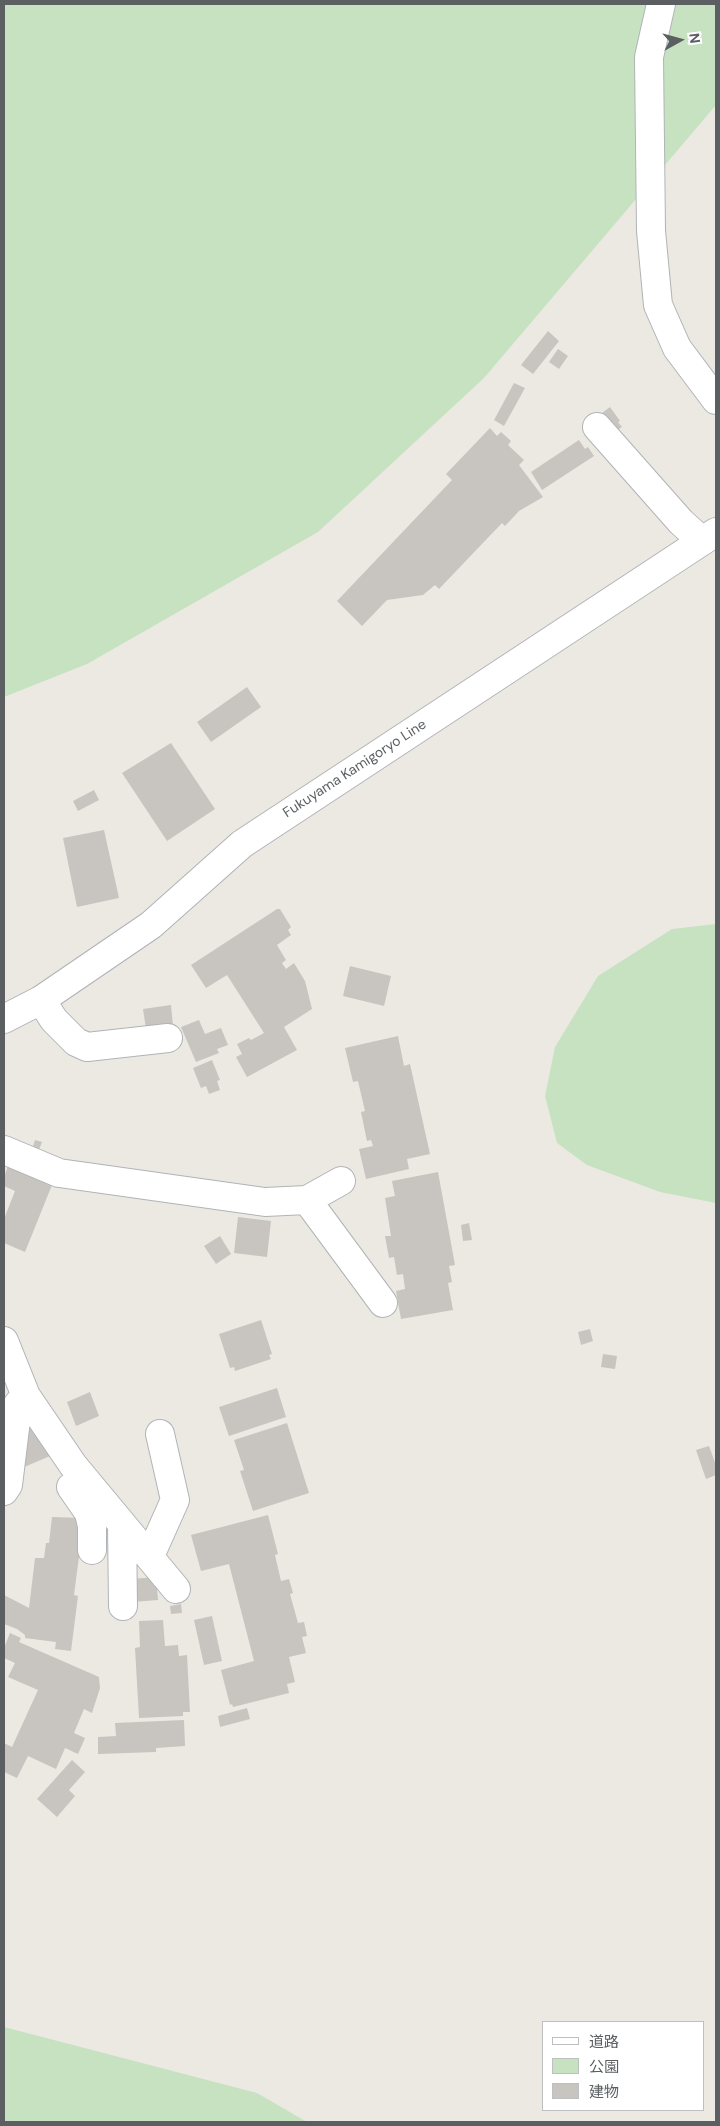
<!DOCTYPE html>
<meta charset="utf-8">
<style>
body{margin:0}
#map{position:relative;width:720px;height:2126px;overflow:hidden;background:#ece9e3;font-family:"DM Sans","Noto Sans JP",sans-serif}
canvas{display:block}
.frame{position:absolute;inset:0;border:5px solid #5b5f62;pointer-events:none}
.legend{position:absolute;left:542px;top:2021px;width:162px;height:90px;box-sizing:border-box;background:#fff;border:1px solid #bdbfc0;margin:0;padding:6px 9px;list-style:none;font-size:15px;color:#5b5f62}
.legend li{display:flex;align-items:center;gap:10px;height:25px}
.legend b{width:25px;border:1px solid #bdbfc0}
.north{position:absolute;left:655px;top:15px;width:50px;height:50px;-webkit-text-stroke:4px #fff;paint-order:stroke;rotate:83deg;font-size:14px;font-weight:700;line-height:20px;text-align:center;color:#5b5f62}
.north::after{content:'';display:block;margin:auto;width:18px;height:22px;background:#5b5f62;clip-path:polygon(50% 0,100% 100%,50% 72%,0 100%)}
</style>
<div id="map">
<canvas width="720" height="2126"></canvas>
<div class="frame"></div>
<ul class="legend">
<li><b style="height:6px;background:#fff"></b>道路</li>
<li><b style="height:14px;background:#c6e2c1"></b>公園</li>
<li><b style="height:14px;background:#c8c4c0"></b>建物</li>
</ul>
<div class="north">N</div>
</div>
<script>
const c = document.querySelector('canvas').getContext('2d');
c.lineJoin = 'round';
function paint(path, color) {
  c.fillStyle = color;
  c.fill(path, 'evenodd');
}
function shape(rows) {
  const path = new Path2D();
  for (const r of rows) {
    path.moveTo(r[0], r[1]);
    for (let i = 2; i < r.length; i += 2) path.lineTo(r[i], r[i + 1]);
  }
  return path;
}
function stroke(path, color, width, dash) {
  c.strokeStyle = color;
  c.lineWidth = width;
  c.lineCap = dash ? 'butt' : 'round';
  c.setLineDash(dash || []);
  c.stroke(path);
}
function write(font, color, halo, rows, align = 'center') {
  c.font = font + ' "DM Sans",sans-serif';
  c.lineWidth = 4;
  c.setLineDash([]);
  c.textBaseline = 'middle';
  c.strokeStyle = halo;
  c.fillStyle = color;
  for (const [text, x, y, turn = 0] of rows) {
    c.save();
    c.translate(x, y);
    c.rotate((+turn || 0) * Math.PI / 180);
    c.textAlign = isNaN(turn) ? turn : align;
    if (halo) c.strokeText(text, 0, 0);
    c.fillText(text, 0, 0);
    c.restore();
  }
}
paint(shape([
 [4,4,716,4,716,105,484,378,318,532,87,664,4,697],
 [716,924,716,1203,660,1192,587,1165,557,1143,545,1096,555,1047,598,976,672,929],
 [4,2027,257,2093,307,2122,4,2122]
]), '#c6e2c1');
paint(shape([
 [548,331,559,341,533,374,521,365],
 [558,349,568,356,559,369,549,362],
 [514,383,525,388,504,426,494,420],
 [610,407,620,421,618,422,622,427,617,430,615,425,612,427,602,413],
 [490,428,497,436,501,432,511,441,508,445,524,460,519,465,543,497,519,511,505,526,502,523,439,589,435,585,423,595,387,600,362,626,337,601,452,480,446,474],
 [579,440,585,449,588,447,594,456,542,490,531,472],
 [247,687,261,707,211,742,197,722],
 [171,743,215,809,167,841,122,773],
 [94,790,99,800,78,811,73,801],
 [104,830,119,898,77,907,63,838],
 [277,909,280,909,291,927,288,930,291,935,277,945,286,960,282,963,286,969,294,963,305,981,312,1009,284,1027,297,1050,247,1077,236,1057,242,1054,237,1044,249,1038,251,1040,264,1033,227,975,206,988,191,965],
 [350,966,391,976,384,1006,343,996],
 [171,1005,173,1026,146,1029,143,1009],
 [199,1020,205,1034,221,1028,228,1045,217,1049,219,1053,196,1062,181,1027],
 [398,1036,404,1066,410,1064,430,1154,407,1159,409,1169,366,1179,359,1149,373,1146,371,1140,367,1141,361,1112,365,1111,358,1081,353,1082,345,1048],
 [212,1060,220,1080,217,1081,220,1090,209,1094,206,1086,201,1088,193,1068],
 [35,1140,42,1142,37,1155,31,1152],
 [9,1163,32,1173,30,1176,52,1185,25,1252,4,1243,4,1219,15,1191,4,1186,4,1177],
 [438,1172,455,1265,449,1266,452,1282,448,1283,453,1310,401,1319,396,1291,405,1289,403,1274,397,1275,394,1257,389,1258,385,1236,391,1236,385,1198,395,1196,392,1181],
 [238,1217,271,1221,267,1257,234,1253],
 [469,1223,472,1240,463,1241,461,1225],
 [220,1236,231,1254,216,1264,204,1246],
 [261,1320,272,1354,269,1355,271,1359,235,1371,234,1367,230,1368,219,1334],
 [590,1329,593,1341,581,1345,578,1332],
 [603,1354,617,1356,615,1369,601,1367],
 [277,1388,286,1417,229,1436,219,1407],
 [90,1392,99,1416,76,1426,67,1402],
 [29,1423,50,1456,22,1468],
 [287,1423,309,1493,253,1511,240,1471,244,1470,234,1440],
 [709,1446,716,1465,716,1475,706,1479,696,1450],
 [268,1515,278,1554,275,1555,281,1581,289,1579,293,1593,290,1594,298,1623,304,1622,307,1636,302,1637,306,1653,289,1657,295,1682,287,1684,289,1693,233,1707,232,1704,230,1705,221,1670,254,1661,229,1564,201,1571,191,1535],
 [52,1517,84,1518,74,1595,78,1596,71,1651,55,1649,56,1642,25,1638,25,1635,17,1629,4,1624,4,1595,29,1608,35,1558,44,1558,46,1543,49,1543],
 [156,1577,158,1600,133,1602,131,1579],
 [181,1604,182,1613,171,1614,170,1606],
 [212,1616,222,1661,204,1665,194,1620],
 [163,1620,165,1646,178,1645,179,1656,187,1655,190,1712,183,1712,183,1716,139,1718,135,1648,140,1647,139,1621],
 [10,1633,21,1638,19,1642,99,1677,100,1688,92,1713,84,1709,74,1733,85,1738,78,1754,65,1748,56,1769,28,1756,17,1778,4,1772,4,1743,12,1747,38,1690,8,1677,15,1663,4,1658,4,1648],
 [247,1708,250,1719,220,1727,218,1716],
 [184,1720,185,1746,156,1748,156,1752,98,1754,98,1737,116,1736,115,1723],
 [72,1760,85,1772,69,1790,75,1796,57,1817,37,1799]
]), '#c8c4c0');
const minor = shape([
 [661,4,649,57,651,231,658,305,677,348,716,400],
 [597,427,681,522,702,541],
 [41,1000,54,1020,76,1042,87,1047,168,1038],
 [4,1150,59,1173,265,1202,307,1200,341,1181],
 [307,1200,383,1303],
 [4,1341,26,1396,73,1465,176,1589],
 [71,1487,89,1513,92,1526,92,1550],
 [4,1491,8,1485,18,1404,26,1396],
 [122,1526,123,1606],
 [150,1556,175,1500,160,1434]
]);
const secondary = shape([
 [4,1019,41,1000,151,925,242,844,716,532]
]);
stroke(minor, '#b0b4b7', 30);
stroke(secondary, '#afb3b7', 30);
stroke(minor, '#fff', 28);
stroke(secondary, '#fff', 28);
write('14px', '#5b5f62', '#fff', [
 ["Fukuyama Kamigoryo Line",355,769,-33]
]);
</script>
